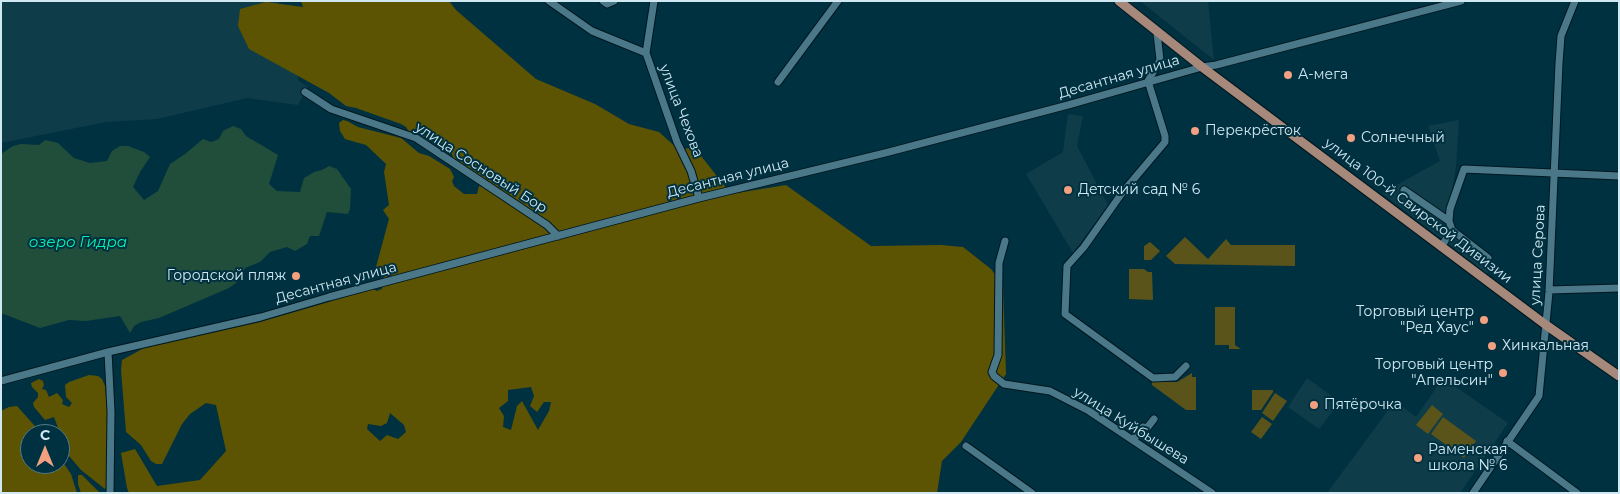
<!DOCTYPE html>
<meta charset="utf-8">
<style>
body{margin:0}
#map{position:relative;width:1620px;height:494px;overflow:hidden;background:#003140;font-family:Montserrat,sans-serif}
canvas{display:block}
.frame{position:absolute;inset:0;border:2px solid #d0e8f1;pointer-events:none}
.north{position:absolute;left:20px;top:424px;width:50px;height:50px;box-sizing:border-box;background:#003140;border:1px solid #537a87;border-radius:50%;rotate:0deg;font-size:14px;font-weight:700;line-height:20px;text-align:center;color:#d0e8f1}
.north::after{content:'';display:block;margin:auto;width:18px;height:22px;background:#f2a07f;clip-path:polygon(50% 0,100% 100%,50% 72%,0 100%)}
</style>
<div id="map">
<canvas width="1620" height="494"></canvas>
<div class="frame"></div>
<div class="north">С</div>
</div>
<script>
const c = document.querySelector('canvas').getContext('2d');
c.lineJoin = 'round';
function paint(path, color) {
  c.fillStyle = color;
  c.fill(path, 'evenodd');
}
function shape(rows) {
  const path = new Path2D();
  for (const r of rows) {
    path.moveTo(r[0], r[1]);
    for (let i = 2; i < r.length; i += 2) path.lineTo(r[i], r[i + 1]);
  }
  return path;
}
function stroke(path, color, width, dash) {
  c.strokeStyle = color;
  c.lineWidth = width;
  c.lineCap = dash ? 'butt' : 'round';
  c.setLineDash(dash || []);
  c.stroke(path);
}
function write(font, color, halo, rows, align = 'center') {
  c.font = font + ' Montserrat,sans-serif';
  c.lineWidth = 4;
  c.setLineDash([]);
  c.textBaseline = 'middle';
  c.strokeStyle = halo;
  c.fillStyle = color;
  for (const [text, x, y, turn = 0] of rows) {
    c.save();
    c.translate(x, y);
    c.rotate((+turn || 0) * Math.PI / 180);
    c.textAlign = isNaN(turn) ? turn : align;
    if (halo) c.strokeText(text, 0, 0);
    c.fillText(text, 0, 0);
    c.restore();
  }
}
paint(shape([
 [1,1,279,1,277,19,299,81,308,87,298,105,247,98,157,119,106,122,1,143],
 [1140,1,1208,1,1214,60],
 [1068,114,1083,116,1077,146,1108,205,1073,253,1026,174,1063,152],
 [1459,120,1456,167,1446,223,1447,229,1491,262,1487,274,1382,193,1440,161,1428,126],
 [1307,378,1340,402,1319,429,1288,407],
 [1443,378,1508,423,1460,493,1327,493,1395,401,1416,417]
]), '#0f3c49');
paint(shape([
 [1185,237,1208,259,1226,239,1231,245,1295,245,1295,266,1175,264,1166,256],
 [1150,242,1160,251,1151,260,1144,260,1144,246],
 [1129,269,1144,269,1148,272,1152,272,1153,300,1129,299],
 [1215,307,1235,307,1235,345,1241,349,1229,349,1229,345,1215,345],
 [1192,373,1192,377,1196,377,1196,410,1186,410,1152,385,1152,382,1177,382],
 [1252,390,1273,390,1273,392,1261,410,1252,410],
 [1275,393,1287,401,1273,421,1262,413],
 [1432,405,1443,414,1428,434,1416,425],
 [1262,417,1272,424,1261,439,1251,432],
 [1443,417,1476,441,1464,458,1431,434]
]), '#5a541b');
paint(shape([
 [301,1,449,1,456,10,536,79,595,104,629,124,659,132,679,150,694,147,731,194,786,185,871,246,941,245,963,247,991,269,1003,285,1006,374,961,442,942,461,937,493,129,493,127,488,121,453,135,449,157,486,200,480,226,451,216,405,206,403,190,414,182,424,162,464,156,464,151,461,141,445,126,432,121,370,122,360,144,348,260,322,373,289,377,291,382,289,384,275,376,267,389,219,383,210,389,205,384,172,386,164,366,145,345,139,340,131,339,123,343,120,347,121,358,127,401,138,419,153,429,156,450,169,454,177,452,181,454,186,464,194,477,194,479,186,483,187,475,177,455,165,452,154,425,137,409,132,406,127,401,124,356,108,346,106,329,93,249,49,238,26,240,9,266,2,303,7],
 [531,387,534,396,530,406,537,412,544,402,551,402,549,411,538,430,522,401,517,406,511,430,503,427,504,416,499,408,508,401,508,390],
 [390,413,404,425,406,432,398,439,387,435,380,441,367,429,368,424,381,426,387,423],
 [89,375,98,376,102,379,105,386,109,425,107,445,107,485,105,489,81,470,64,450,62,447,62,439,54,417,45,420,34,407,33,403,38,397,38,393,32,387,31,383,39,379,43,381,44,385,42,389,46,390,49,397,57,393,63,400,62,404,69,407,72,403,66,397,65,385,69,382],
 [17,406,42,434,30,434,30,464,60,464,60,458,71,474,77,493,1,493,1,411,9,407],
 [78,475,82,475,100,493,81,493,78,484]
]), '#5c5402');
paint(shape([
 [233,126,241,129,246,136,278,155,269,184,277,191,300,192,304,178,314,172,322,170,329,166,337,169,351,189,350,209,348,214,327,212,319,236,310,236,307,244,295,251,287,247,270,252,260,262,245,268,236,283,229,288,159,318,141,322,134,326,130,333,120,316,86,321,69,320,40,328,1,313,1,154,13,146,21,144,39,145,45,140,58,143,74,158,90,163,107,161,112,151,120,146,128,146,144,152,150,157,140,172,133,187,144,200,158,191,170,164,185,154,203,139,211,142,219,139,223,131]
]), '#204e3a');
const minor = shape([
 [549,1,592,31,646,53,677,142,691,171,699,198],
 [603,1,607,4,614,1],
 [1157,33,1160,60,1148,81,1165,136,1165,142,1122,193,1084,247,1067,266,1065,314,1153,378,1175,377,1186,366],
 [646,53,654,1],
 [778,82,838,1],
 [305,92,331,109,416,138,547,225,558,236],
 [1404,190,1449,221],
 [1005,241,999,263,998,355,992,372,994,376,1004,384,1050,391,1089,411,1212,493],
 [1441,247,1452,230],
 [1488,258,1452,230,1449,221,1450,209,1464,169,1619,176],
 [1549,290,1619,288],
 [108,352,111,412,110,493],
 [1,381,108,352,261,317,329,297,699,198,885,153,1068,105,1202,67,1216,65,1461,1],
 [1133,440,1143,427,1147,428,1154,419],
 [1507,441,1577,493],
 [966,446,1032,493],
 [1473,493,1539,396,1549,292,1559,63,1561,36,1575,1]
]);
const major = shape([
 [1119,1,1202,67,1546,325,1619,376]
]);
stroke(minor, '#01171f', 9);
stroke(major, '#01171f', 11);
stroke(minor, '#4b7888', 7);
stroke(major, '#a7897b', 9);
for (const [x, y, r, color] of [
 [1288,75,5,"#f2a07f"],
 [1195,131,5,"#f2a07f"],
 [1351,138,5,"#f2a07f"],
 [1068,190,5,"#f2a07f"],
 [296,276,5,"#f2a07f"],
 [1484,320,5,"#f2a07f"],
 [1492,346,5,"#f2a07f"],
 [1503,373,5,"#f2a07f"],
 [1314,405,5,"#f2a07f"],
 [1418,458,5,"#f2a07f"]
]) {
  const dot = new Path2D();
  dot.arc(x, y, r, 0, 2 * Math.PI);
  c.fillStyle = color;
  c.fill(dot);
  stroke(dot, '#003140', 2);
}
write('14px', '#d0e8f1', '#003140', [
 ["А-мега",1298,75],
 ["Перекрёсток",1205,131],
 ["Солнечный",1361,138],
 ["Детский сад № 6",1078,190],
 ["Городской пляж",286,276,"right"],
 ["Торговый центр",1474,312,"right"],
 ["\"Ред Хаус\"",1474,328,"right"],
 ["Хинкальная",1502,346],
 ["Торговый центр",1493,365,"right"],
 ["\"Апельсин\"",1493,381,"right"],
 ["Пятёрочка",1324,405],
 ["Раменская",1428,450],
 ["школа № 6",1428,466]
], 'left');
write('14px', '#d0e8f1', '#003140', [
 ["Десантная улица",1119,77,-16],
 ["улица Чехова",681,111,69],
 ["улица Сосновый Бор",481,168,33],
 ["Десантная улица",728,178,-14],
 ["улица 100-й Свирской Дивизии",1418,211,37],
 ["улица Серова",1538,255,-87],
 ["Десантная улица",336,283,-15],
 ["улица Куйбышева",1131,426,32]
]);
write('italic 15px', '#0af2ab', '#003140', [
 ["озеро Гидра",78,243]
]);
</script>
